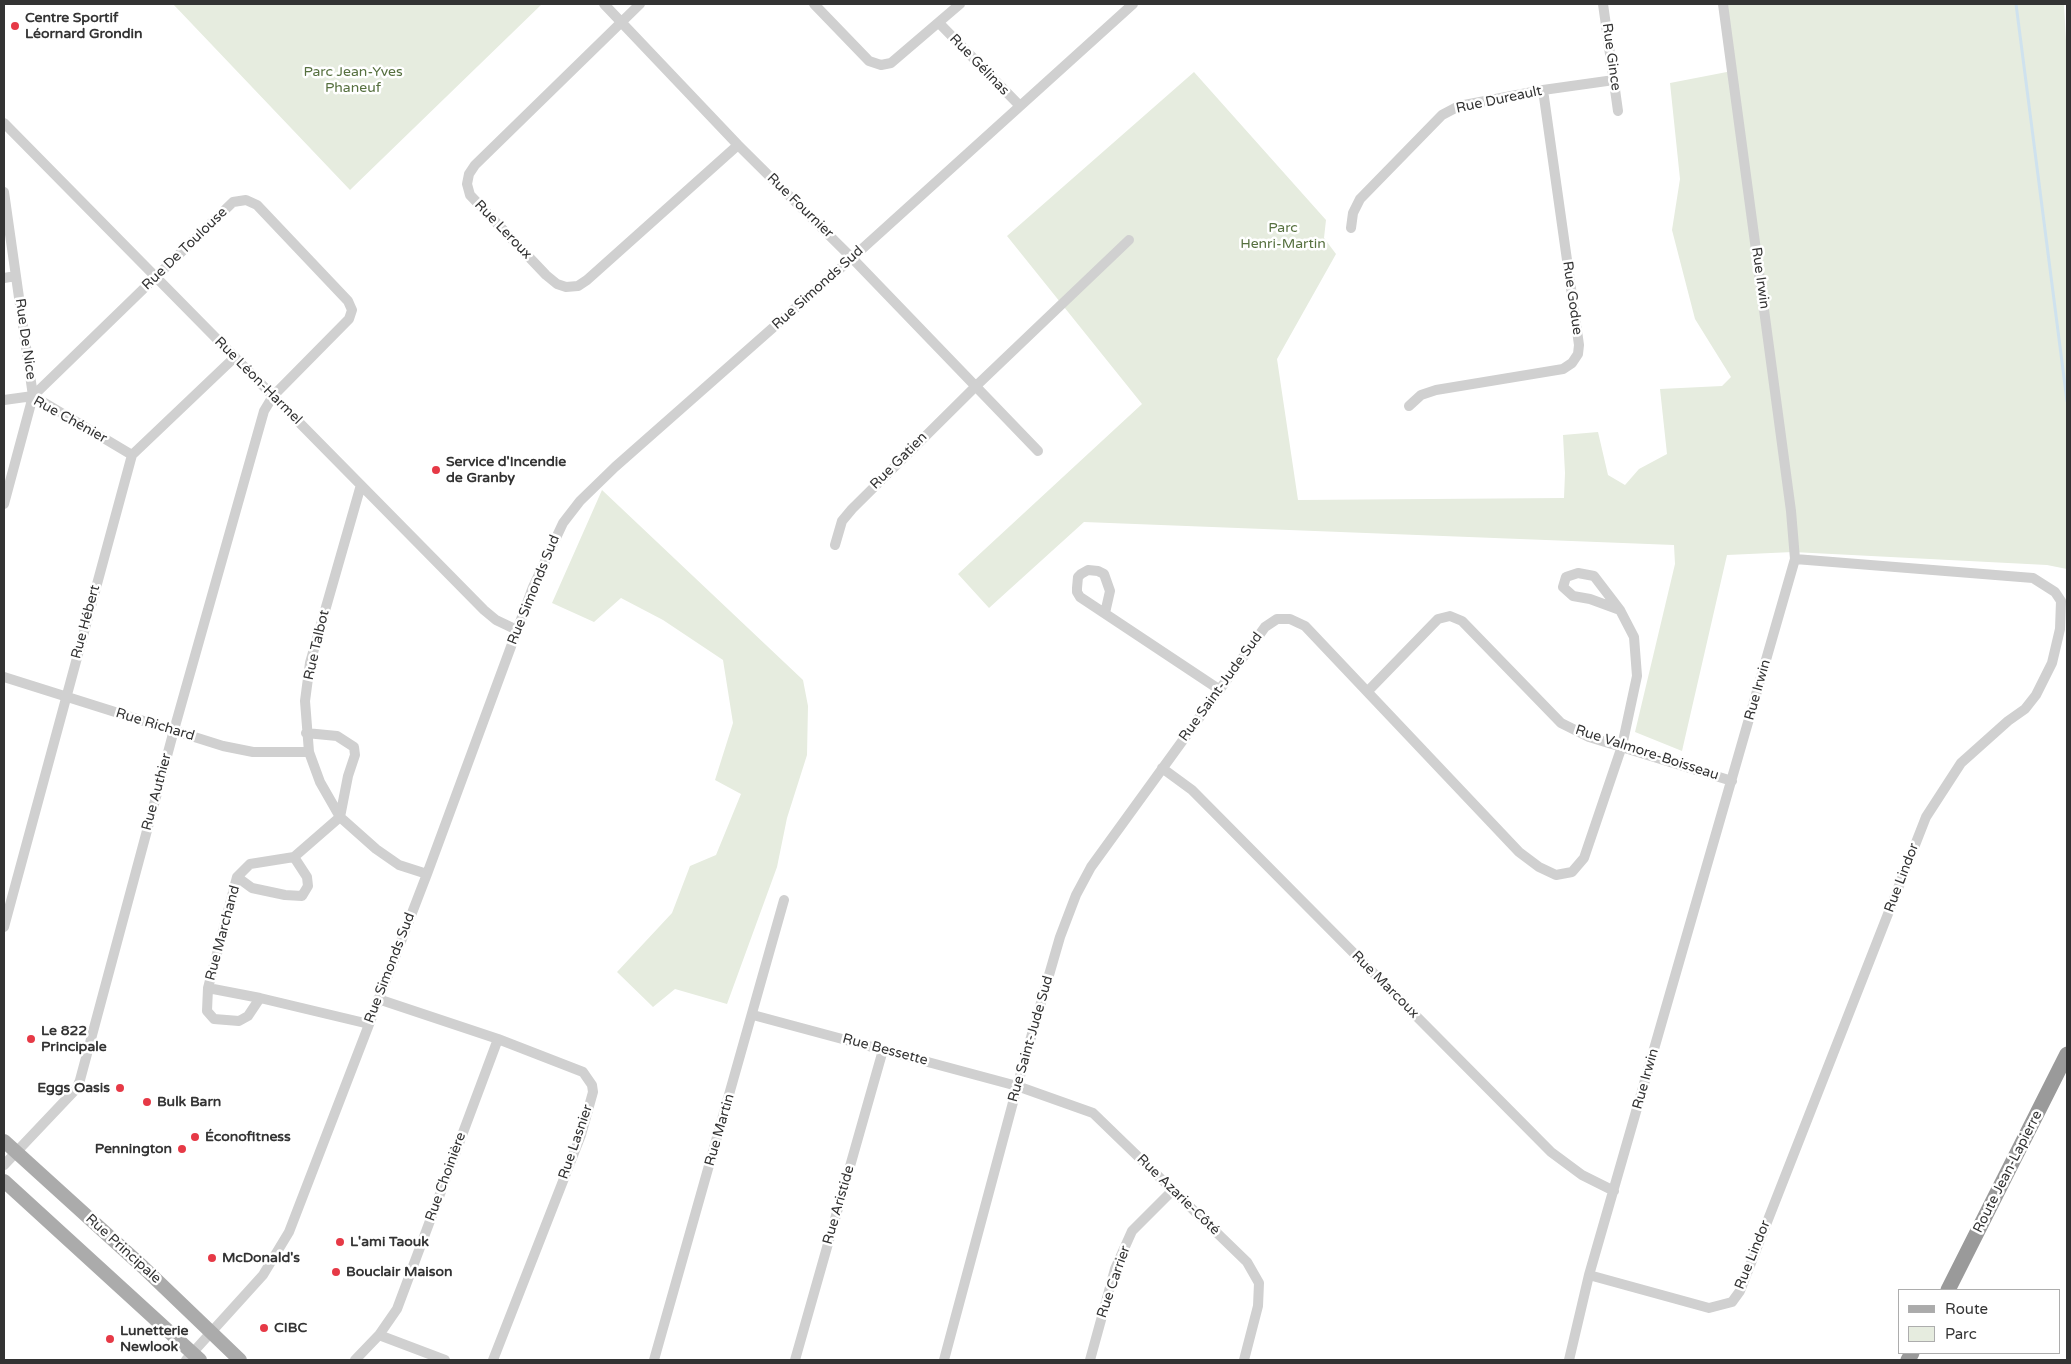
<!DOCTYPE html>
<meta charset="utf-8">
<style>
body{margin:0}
#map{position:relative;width:2071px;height:1364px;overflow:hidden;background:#fff;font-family:"Varela Round",sans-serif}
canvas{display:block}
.frame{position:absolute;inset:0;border:5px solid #333;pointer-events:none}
.legend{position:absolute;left:1898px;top:1289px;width:162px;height:65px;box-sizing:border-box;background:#fff;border:1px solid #adadad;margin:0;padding:6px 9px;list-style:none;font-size:15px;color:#333}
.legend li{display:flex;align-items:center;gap:10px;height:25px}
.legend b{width:25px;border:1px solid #adadad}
</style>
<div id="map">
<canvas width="2071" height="1364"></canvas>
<div class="frame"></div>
<ul class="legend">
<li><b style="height:6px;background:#ababab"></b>Route</li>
<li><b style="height:14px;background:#e6ecdf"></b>Parc</li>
</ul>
</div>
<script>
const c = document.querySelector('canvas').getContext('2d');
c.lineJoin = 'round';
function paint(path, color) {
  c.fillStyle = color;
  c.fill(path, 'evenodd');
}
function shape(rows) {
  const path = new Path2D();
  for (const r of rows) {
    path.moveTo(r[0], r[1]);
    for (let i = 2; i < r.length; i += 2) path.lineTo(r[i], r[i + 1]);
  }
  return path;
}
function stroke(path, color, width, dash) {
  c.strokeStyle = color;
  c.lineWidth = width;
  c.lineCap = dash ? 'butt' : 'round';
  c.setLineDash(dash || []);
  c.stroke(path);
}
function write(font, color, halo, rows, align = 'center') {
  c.font = font + ' "Varela Round",sans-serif';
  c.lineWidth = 5;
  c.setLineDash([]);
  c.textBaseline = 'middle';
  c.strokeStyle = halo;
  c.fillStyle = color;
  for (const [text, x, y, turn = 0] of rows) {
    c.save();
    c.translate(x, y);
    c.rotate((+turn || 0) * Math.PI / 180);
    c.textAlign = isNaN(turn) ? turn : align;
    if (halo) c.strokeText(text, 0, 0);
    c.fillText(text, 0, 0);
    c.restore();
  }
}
paint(shape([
 [173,4,542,4,350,190],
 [1723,4,2064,4,2067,59,2067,569,2047,565,1793,552,1727,555,1682,751,1635,732,1675,564,1674,545,1084,522,989,608,958,574,1142,404,1007,236,1194,72,1326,220,1324,238,1336,254,1277,359,1298,500,1564,498,1565,473,1563,435,1598,432,1608,475,1625,485,1639,469,1667,454,1660,389,1722,386,1731,377,1695,319,1672,230,1680,179,1670,83,1732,71],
 [602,490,803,680,808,706,807,755,787,818,777,867,727,1004,675,989,653,1007,617,972,672,913,690,866,716,855,741,794,715,780,733,723,723,660,663,620,621,598,594,622,552,603]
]), '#e6ecdf');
stroke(shape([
 [2016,4,2067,401]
]), '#cfe2ee', 3);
stroke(shape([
 [604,4,738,145,852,258,1038,451],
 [640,4,475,165,469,174,467,184,470,195,546,275,557,284,566,287,578,286,587,280,738,145],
 [814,4,869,61,881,65,891,63,960,4],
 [1603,4,1618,111],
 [939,23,1020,106],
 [4,123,484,610,496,620,517,630],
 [4,192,33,396],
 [1351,228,1353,213,1360,199,1442,115,1459,106,1543,90,1614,80],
 [4,278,16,276],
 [4,400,33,396,132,455],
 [1409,406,1421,395,1436,390,1563,369,1572,363,1578,354,1579,345,1543,90],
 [361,485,310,663,305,701,309,752,320,782,340,817,376,849,399,865,427,874],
 [4,504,33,396,233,202,246,200,257,205,348,301,352,310,349,319,273,396,264,411,174,730,80,1080,77,1088,4,1165],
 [835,545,842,521,852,509,976,386,1129,240],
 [1105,613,1110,591,1104,574,1098,571,1088,570,1081,574,1078,577,1077,588,1077,592,1080,597,1220,690],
 [4,677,223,746,253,752,309,752],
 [1368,691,1438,619,1450,616,1462,621,1561,723,1589,737,1732,781],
 [306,733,337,736,354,747,355,755,348,776,340,817,294,857,250,864,237,877,208,988,260,998,369,1024],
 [1162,768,1192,790,1551,1152,1582,1175,1614,1191],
 [237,877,252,888,285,895,302,896,308,886,307,877,294,857],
 [4,927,132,455,235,357],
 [208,988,207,1011,214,1019,239,1021,248,1016,260,998],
 [378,999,498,1039,583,1072,592,1085,593,1092,581,1135,493,1360],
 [753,1015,1017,1086,1093,1113,1247,1262,1259,1283,1258,1306,1244,1360],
 [1589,1275,1709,1308,1732,1302,1740,1291,1926,817,1961,763,2008,721,2025,709,2036,695,2052,663,2060,629,2061,601,2055,592,2033,578,1795,559],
 [379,1335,445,1360],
 [186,1360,263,1275,289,1232,427,874,533,587,563,523,580,501,615,467,852,258,1133,4],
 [355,1360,379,1335,397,1309,498,1039],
 [654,1360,784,900],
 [795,1360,883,1050],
 [944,1360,1023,1065,1060,937,1076,895,1091,867,1265,627,1277,619,1290,619,1305,626,1519,852,1539,867,1556,875,1572,872,1584,858,1622,746,1637,676,1634,637,1620,610,1594,576,1578,573,1566,577,1563,587,1573,596,1590,599,1620,610],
 [1090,1360,1115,1269,1132,1231,1173,1190],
 [1569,1360,1589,1275,1795,559,1791,511,1723,4]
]), '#d0d0d0', 10);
stroke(shape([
 [4,1141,143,1267,240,1360],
 [4,1181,200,1360]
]), '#ababab', 14);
stroke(shape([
 [1948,1290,2067,1054],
 [1908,1360,1912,1353]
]), '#9a9a9a', 15);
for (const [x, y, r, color] of [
 [15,26,5,"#e63946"],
 [436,470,5,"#e63946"],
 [31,1039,5,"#e63946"],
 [120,1088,5,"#e63946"],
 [147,1102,5,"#e63946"],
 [195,1137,5,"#e63946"],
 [182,1149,5,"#e63946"],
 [340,1242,5,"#e63946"],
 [212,1258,5,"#e63946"],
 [336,1272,5,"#e63946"],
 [264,1328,5,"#e63946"],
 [110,1339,5,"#e63946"]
]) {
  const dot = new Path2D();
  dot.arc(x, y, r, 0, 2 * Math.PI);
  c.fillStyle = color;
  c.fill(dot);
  stroke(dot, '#fff', 2);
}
write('bold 14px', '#333', '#fff', [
 ["Centre Sportif",25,18],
 ["Léornard Grondin",25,34],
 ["Service d'Incendie",446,462],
 ["de Granby",446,478],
 ["Le 822",41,1031],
 ["Principale",41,1047],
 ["Eggs Oasis",110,1088,"right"],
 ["Bulk Barn",157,1102],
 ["Éconofitness",205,1137],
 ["Pennington",172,1149,"right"],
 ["L'ami Taouk",350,1242],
 ["McDonald's",222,1258],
 ["Bouclair Maison",346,1272],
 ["CIBC",274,1328],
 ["Lunetterie",120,1331],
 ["Newlook",120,1347]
], 'left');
write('14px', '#333', '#fff', [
 ["Rue Gince",1611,57,82],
 ["Rue Gélinas",979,65,46],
 ["Rue Dureault",1499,100,-12],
 ["Rue Fournier",800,206,44],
 ["Rue Leroux",503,230,46],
 ["Rue De Toulouse",185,249,-44],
 ["Rue Irwin",1760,278,82],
 ["Rue Simonds Sud",818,288,-42],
 ["Rue Godue",1572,298,82],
 ["Rue De Nice",25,339,82],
 ["Rue Léon-Harmel",258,381,45],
 ["Rue Chénier",70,420,29],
 ["Rue Gatien",899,461,-45],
 ["Rue Simonds Sud",534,590,-68],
 ["Rue Hébert",86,622,-75],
 ["Rue Talbot",317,645,-77],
 ["Rue Saint-Jude Sud",1221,687,-54],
 ["Rue Irwin",1758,690,-74],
 ["Rue Richard",155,725,17],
 ["Rue Valmore-Boisseau",1647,753,18],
 ["Rue Authier",157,792,-75],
 ["Rue Lindor",1902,878,-69],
 ["Rue Marchand",223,933,-75],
 ["Rue Simonds Sud",390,968,-69],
 ["Rue Marcoux",1385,985,45],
 ["Rue Saint-Jude Sud",1031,1039,-74],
 ["Rue Bessette",885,1050,15],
 ["Rue Irwin",1646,1079,-74],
 ["Rue Martin",720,1130,-74],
 ["Rue Lasnier",576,1142,-71],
 ["Route Jean-Lapierre",2008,1172,-63],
 ["Rue Choinière",446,1177,-70],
 ["Rue Azarie-Côté",1178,1195,44],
 ["Rue Aristide",839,1205,-74],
 ["Rue Principale",123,1249,42],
 ["Rue Lindor",1753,1255,-68],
 ["Rue Carrier",1114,1282,-71]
]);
write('14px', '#56703f', '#fff', [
 ["Parc Jean-Yves",353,72],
 ["Phaneuf",353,88],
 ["Parc",1283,228],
 ["Henri-Martin",1283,244]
]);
</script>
